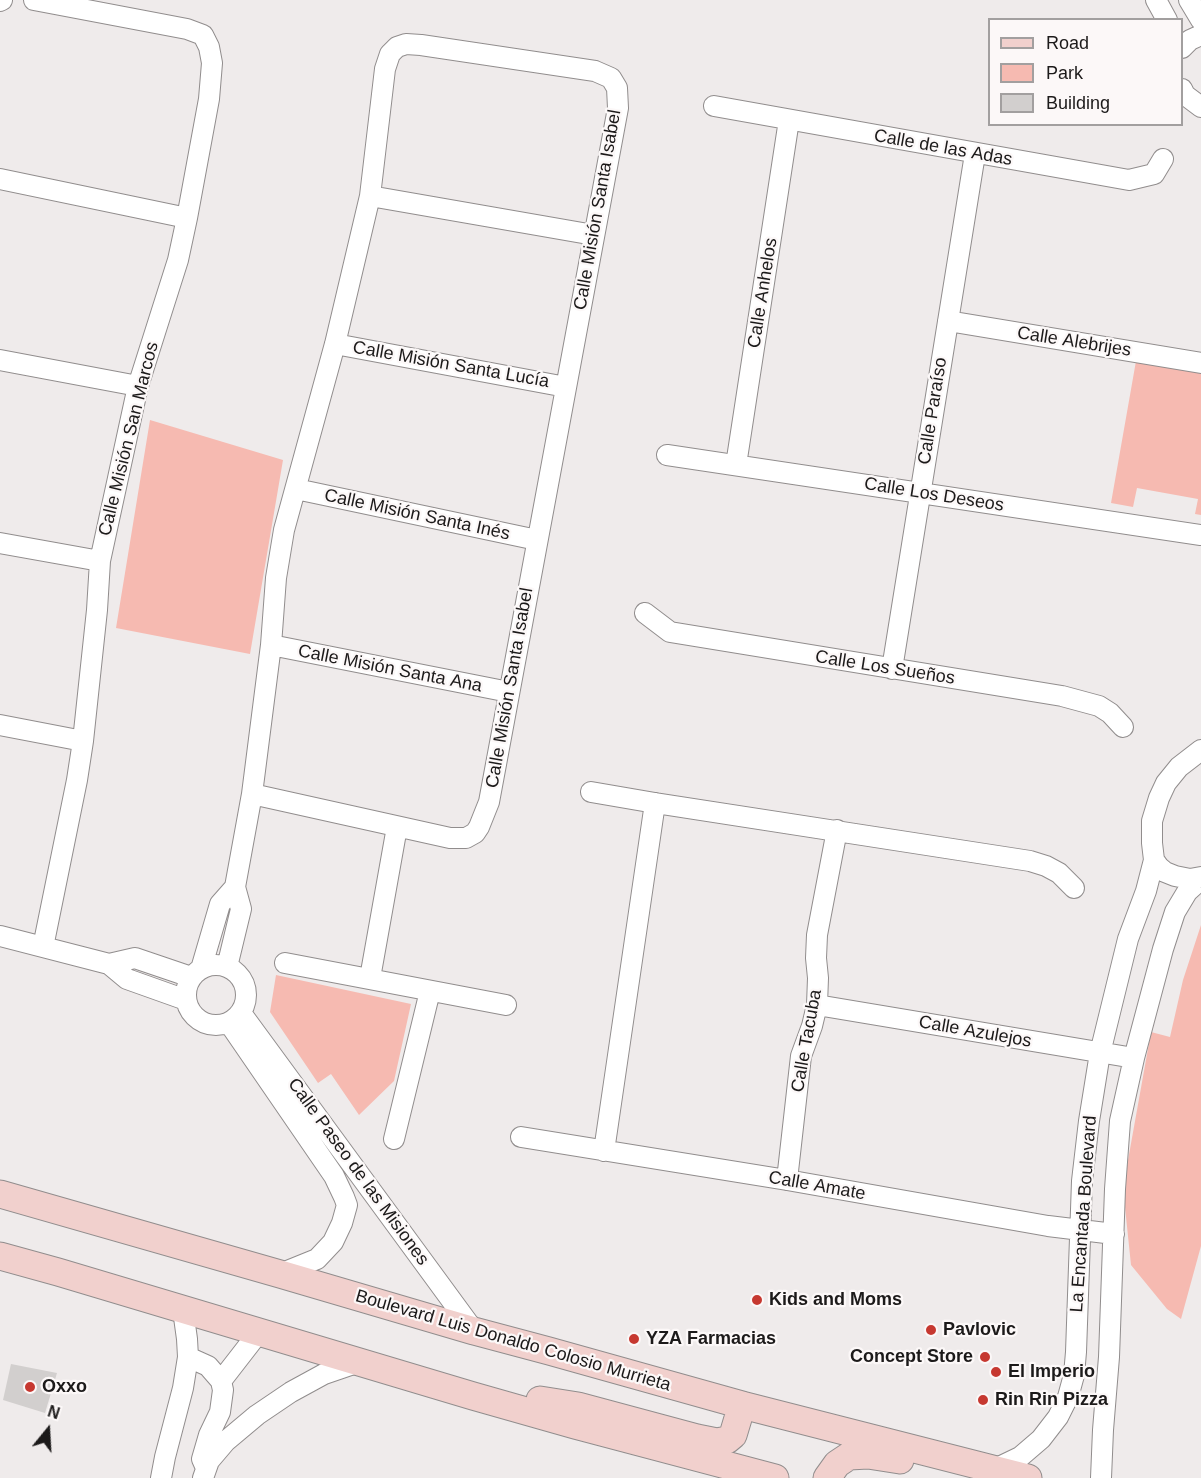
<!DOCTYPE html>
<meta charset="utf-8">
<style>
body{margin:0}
#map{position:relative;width:1201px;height:1478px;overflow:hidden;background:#efebeb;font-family:Arial,sans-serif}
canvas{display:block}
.legend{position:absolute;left:988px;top:18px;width:195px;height:108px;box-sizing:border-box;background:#fcf8f8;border:2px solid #a29f9f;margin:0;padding:8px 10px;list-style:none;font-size:18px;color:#1c1a1a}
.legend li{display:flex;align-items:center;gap:12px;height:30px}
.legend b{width:30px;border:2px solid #a29f9f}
.north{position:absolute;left:18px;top:1400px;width:60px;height:60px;-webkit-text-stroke:4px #fcf8f8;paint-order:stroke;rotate:18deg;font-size:16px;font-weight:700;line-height:24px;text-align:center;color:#1c1a1a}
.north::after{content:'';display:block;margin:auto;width:21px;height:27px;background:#1c1a1a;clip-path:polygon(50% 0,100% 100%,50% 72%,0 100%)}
</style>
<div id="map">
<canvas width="1201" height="1478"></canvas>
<ul class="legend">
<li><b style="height:8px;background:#f1d0cd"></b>Road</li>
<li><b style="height:16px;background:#f6bab1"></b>Park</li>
<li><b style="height:16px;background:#d2cfce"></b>Building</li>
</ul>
<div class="north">N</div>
</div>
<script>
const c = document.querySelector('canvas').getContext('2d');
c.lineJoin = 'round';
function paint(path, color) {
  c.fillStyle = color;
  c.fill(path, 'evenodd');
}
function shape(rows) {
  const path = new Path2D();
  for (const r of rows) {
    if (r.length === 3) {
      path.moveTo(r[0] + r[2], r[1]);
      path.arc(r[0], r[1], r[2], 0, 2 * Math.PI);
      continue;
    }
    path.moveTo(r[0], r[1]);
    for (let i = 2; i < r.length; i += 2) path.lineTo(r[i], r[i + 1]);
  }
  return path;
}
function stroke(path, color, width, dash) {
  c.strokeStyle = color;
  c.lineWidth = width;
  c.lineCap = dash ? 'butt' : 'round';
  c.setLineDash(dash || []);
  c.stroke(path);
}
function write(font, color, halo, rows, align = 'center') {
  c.font = font + ' Arial,sans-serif';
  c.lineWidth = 4.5;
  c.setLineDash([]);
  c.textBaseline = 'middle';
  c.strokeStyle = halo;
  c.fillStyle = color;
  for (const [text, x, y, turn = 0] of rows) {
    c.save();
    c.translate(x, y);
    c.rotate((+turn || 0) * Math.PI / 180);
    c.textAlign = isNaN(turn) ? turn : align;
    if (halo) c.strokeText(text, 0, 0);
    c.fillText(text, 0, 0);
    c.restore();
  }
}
paint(shape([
 [1136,361,1201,372,1201,515,1195,514,1198,499,1137,488,1133,507,1111,503],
 [150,420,283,460,250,654,116,628],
 [1201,925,1201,1246,1181,1319,1167,1309,1131,1265,1123,1188,1151,1032,1170,1037,1183,980],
 [276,975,411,1004,394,1081,359,1115,331,1074,318,1083,270,1012]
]), '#f6bab1');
paint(shape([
 [11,1364,57,1373,45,1413,3,1400]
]), '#d2cfce');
const minor = shape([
 [34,0,187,29,203,35,209,47,212,63,209,99,187,218,178,260,138,386,100,561,97,610,83,741,77,780,43,947],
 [1156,0,1167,20],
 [1189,0,1201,20],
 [0,1,2,0],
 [1182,48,1190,40,1201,35],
 [1182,89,1185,95,1201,107],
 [714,106,1129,180,1154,174,1163,159],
 [0,179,187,218],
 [370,196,594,235],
 [948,321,1201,363],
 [335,344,566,387],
 [0,360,138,386],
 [667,455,1201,535],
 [736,465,789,120],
 [296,489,537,540],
 [0,543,100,561],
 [645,613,670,632,1062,696,1099,706,1110,713,1123,727],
 [271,645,509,692],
 [892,669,975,154],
 [0,725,83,741],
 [591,792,655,803,1030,861,1046,866,1059,873,1074,888],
 [1154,860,1159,867,1165,872,1175,876,1190,879,1201,877],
 [0,936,109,964,127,979,186,1000],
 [285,963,506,1005],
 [109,964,135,958,191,977],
 [216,995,30],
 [227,967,241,909,235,887,252,794,271,645,276,578,284,530,335,344,370,196,385,69,390,54,397,47,406,44,421,45,595,71,611,78,617,88,618,108,489,802,479,827,475,833,466,838,450,838,252,794],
 [201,969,220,904,235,887],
 [370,978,397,827],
 [817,1005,1134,1058],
 [241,1013,474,1331],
 [229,1023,334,1176,344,1197,347,1205,342,1223,333,1242,317,1259,280,1274],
 [521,1137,787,1180,1048,1226,1114,1234],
 [394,1139,430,991],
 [604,1151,655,803],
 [787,1180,801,1056,812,1026,817,1005,818,978,816,958,817,935,837,830],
 [188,1357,208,1366,221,1381,223,1390,220,1412,209,1435,202,1459,206,1468],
 [221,1381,259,1332],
 [995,1469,1020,1457,1041,1439,1058,1417,1068,1397,1074,1375,1076,1352,1082,1181,1089,1121,1100,1053,1128,939,1146,891,1154,860,1152,843,1152,821,1159,798,1166,783,1179,767,1201,750],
 [161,1478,165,1457,183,1388,188,1357,187,1339,183,1310],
 [203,1478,209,1461,226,1441,257,1415,291,1392,324,1374,359,1362],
 [1101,1478,1103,1430,1109,1357,1115,1189,1120,1121,1134,1058,1163,949,1175,912,1187,892,1201,879]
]);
const secondary = shape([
 [0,1194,280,1274,474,1331,549,1351,742,1405,1028,1478],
 [0,1256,58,1272,473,1396,575,1425,775,1478],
 [540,1400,578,1406,697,1438,717,1442,727,1440,733,1435,742,1405],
 [827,1478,837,1464,849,1456,868,1455,900,1460]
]);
stroke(minor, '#918d8d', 22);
stroke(secondary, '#918d8d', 29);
stroke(minor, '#fff', 20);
stroke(secondary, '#f1d0cd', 27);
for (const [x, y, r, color] of [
 [757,1300,6,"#c63830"],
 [931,1330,6,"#c63830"],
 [634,1339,6,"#c63830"],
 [985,1357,6,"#c63830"],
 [996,1372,6,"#c63830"],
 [30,1387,6,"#c63830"],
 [983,1400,6,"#c63830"]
]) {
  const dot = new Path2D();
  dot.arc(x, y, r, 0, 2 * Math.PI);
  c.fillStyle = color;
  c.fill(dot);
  stroke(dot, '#fcf8f8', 2);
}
write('18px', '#1c1a1a', '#fcf8f8', [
 ["Calle de las Adas",943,148,10],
 ["Calle Misión Santa Isabel",598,210,-80],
 ["Calle Anhelos",763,293,-81],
 ["Calle Alebrijes",1074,342,9],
 ["Calle Misión Santa Lucía",451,365,10],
 ["Calle Paraíso",933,411,-81],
 ["Calle Misión San Marcos",129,439,-76],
 ["Calle Los Deseos",934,495,9],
 ["Calle Misión Santa Inés",417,515,12],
 ["Calle Los Sueños",885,668,9],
 ["Calle Misión Santa Ana",390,669,11],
 ["Calle Misión Santa Isabel",510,688,-80],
 ["Calle Azulejos",975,1032,10],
 ["Calle Tacuba",807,1041,-80],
 ["Calle Paseo de las Misiones",358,1172,54],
 ["Calle Amate",817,1186,10],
 ["La Encantada Boulevard",1084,1214,-86],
 ["Boulevard Luis Donaldo Colosio Murrieta",513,1341,16]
]);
write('bold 18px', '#1c1a1a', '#fcf8f8', [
 ["Kids and Moms",769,1300],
 ["Pavlovic",943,1330],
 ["YZA Farmacias",646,1339],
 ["Concept Store",973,1357,"right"],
 ["El Imperio",1008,1372],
 ["Oxxo",42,1387],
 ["Rin Rin Pizza",995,1400]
], 'left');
</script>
